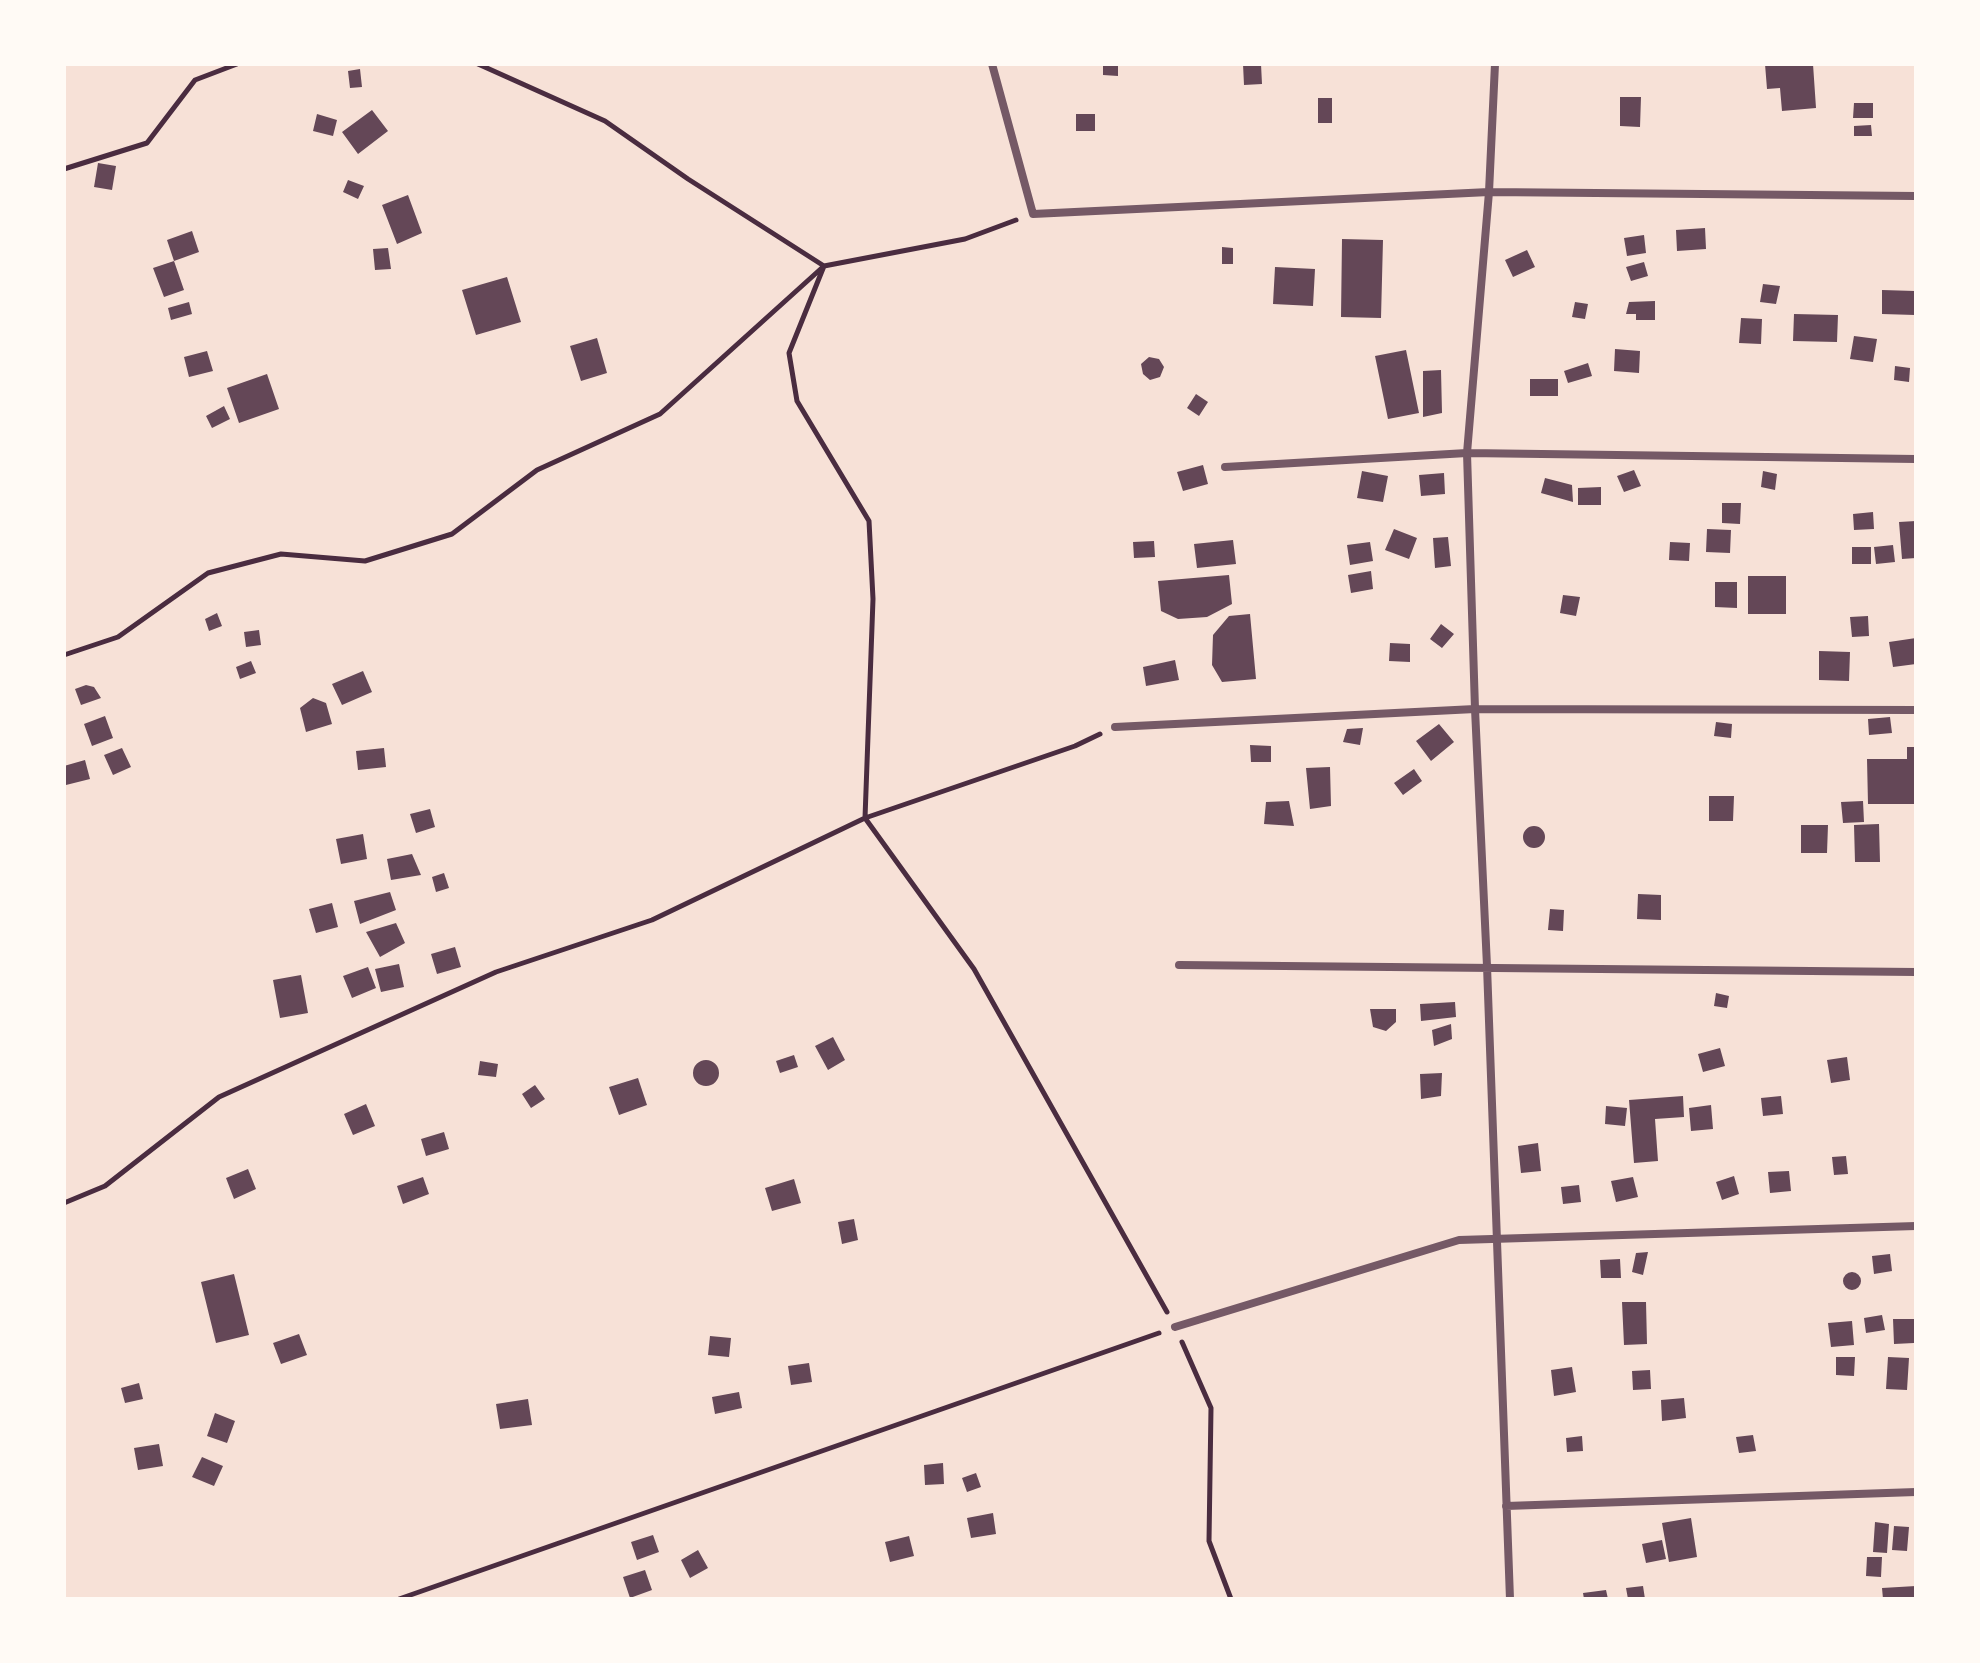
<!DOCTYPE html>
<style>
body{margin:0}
#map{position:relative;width:1980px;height:1663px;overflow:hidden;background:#f7e1d7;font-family:"Noto Sans",sans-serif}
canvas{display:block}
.frame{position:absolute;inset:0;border:66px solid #fffaf5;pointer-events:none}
</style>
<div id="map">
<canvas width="1980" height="1663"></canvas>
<div class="frame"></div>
</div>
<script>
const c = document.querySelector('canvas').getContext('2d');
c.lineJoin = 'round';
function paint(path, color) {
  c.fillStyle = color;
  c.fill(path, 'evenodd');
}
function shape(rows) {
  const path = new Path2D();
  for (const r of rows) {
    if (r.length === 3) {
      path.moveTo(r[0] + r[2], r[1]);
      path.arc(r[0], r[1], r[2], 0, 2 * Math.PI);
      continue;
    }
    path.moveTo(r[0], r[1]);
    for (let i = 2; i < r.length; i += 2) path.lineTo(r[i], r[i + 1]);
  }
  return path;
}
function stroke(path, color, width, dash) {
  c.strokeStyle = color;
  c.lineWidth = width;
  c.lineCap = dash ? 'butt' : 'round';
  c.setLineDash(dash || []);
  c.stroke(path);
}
paint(shape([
 [1103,64,1118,64,1118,76,1103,75],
 [1243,64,1261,64,1262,84,1244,85],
 [1765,64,1813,64,1816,108,1782,111,1780,88,1767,89],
 [360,69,362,87,350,88,348,71],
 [1620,97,1641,97,1640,127,1620,126],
 [1318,98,1332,98,1332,123,1318,123],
 [1854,103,1873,103,1873,118,1853,118],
 [372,110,388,131,358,154,342,132],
 [317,114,337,120,333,136,313,131],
 [1076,114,1095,114,1095,131,1076,131],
 [1871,125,1872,136,1854,136,1854,126],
 [98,163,116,166,112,190,94,187],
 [348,180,364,186,358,199,343,192],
 [408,195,422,233,397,244,382,205],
 [1705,228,1706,249,1677,251,1676,230],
 [192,231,199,252,174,261,167,240],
 [1644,235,1646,253,1627,256,1624,238],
 [1342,239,1383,240,1381,318,1341,317],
 [1222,247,1233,248,1233,264,1222,264],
 [388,248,391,269,375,270,373,249],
 [1527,250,1535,267,1513,277,1505,260],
 [174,261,184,290,164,297,153,268],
 [1644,262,1648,276,1631,281,1626,267],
 [1275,267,1315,269,1313,306,1273,304],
 [507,277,521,322,476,335,462,290],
 [1763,284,1780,286,1776,304,1760,302],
 [1882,290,1915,291,1915,315,1882,314],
 [1655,301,1655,320,1636,320,1636,314,1626,314,1629,302],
 [189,302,192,314,171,320,168,308],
 [1575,302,1588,304,1585,319,1572,317],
 [1794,314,1838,315,1837,342,1793,341],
 [1741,318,1762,319,1761,344,1739,343],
 [1854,336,1877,339,1873,362,1850,359],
 [597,338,607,373,581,381,570,346],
 [1615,349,1640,351,1639,373,1614,371],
 [1406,350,1419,413,1388,419,1375,356],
 [207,351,213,371,189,377,184,357],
 [1149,357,1159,359,1164,367,1160,377,1150,380,1143,374,1141,364],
 [1588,363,1592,376,1568,383,1564,371],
 [1895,366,1910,368,1909,382,1894,380],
 [1441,370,1442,413,1423,417,1423,371],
 [267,374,279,409,239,423,227,388],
 [1530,379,1558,379,1558,396,1530,396],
 [1196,394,1208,402,1199,416,1187,408],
 [224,406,230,419,212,428,206,416],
 [1203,465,1208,484,1183,491,1177,472],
 [1634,470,1641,486,1624,492,1617,476],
 [1362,471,1388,476,1383,502,1357,498],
 [1763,471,1777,474,1775,490,1761,487],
 [1444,473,1445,494,1421,496,1419,475],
 [1545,478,1572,485,1573,502,1541,493],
 [1601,487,1601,505,1578,505,1578,488],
 [1722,503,1741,503,1740,524,1722,523],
 [1873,512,1874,529,1854,530,1853,514],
 [1916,521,1916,558,1902,559,1899,522],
 [1394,529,1417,538,1409,559,1385,550],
 [1707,529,1731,530,1730,553,1706,552],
 [1448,537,1451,566,1435,568,1433,538],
 [1233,540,1236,564,1197,568,1194,544],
 [1154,541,1155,557,1134,558,1133,542],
 [1370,542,1373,561,1350,565,1347,545],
 [1670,542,1690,543,1689,561,1669,560],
 [1893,545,1895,562,1876,564,1874,547],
 [1852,547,1871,547,1871,564,1852,564],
 [1371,571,1373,589,1351,593,1348,575],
 [1229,575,1232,604,1207,617,1178,619,1161,611,1158,581],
 [1748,576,1786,576,1786,614,1748,614],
 [1715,582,1737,582,1737,608,1715,607],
 [1563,595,1580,597,1576,616,1560,613],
 [217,613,222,626,209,631,205,619],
 [1250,614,1256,679,1222,682,1212,665,1213,635,1229,616],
 [1868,616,1869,636,1852,637,1850,617],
 [1441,624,1454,634,1442,648,1430,639],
 [259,630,261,645,246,647,244,632],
 [1916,638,1916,664,1893,667,1889,642],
 [1390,643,1410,644,1410,662,1389,661],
 [1819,651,1850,652,1849,681,1819,680],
 [1175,660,1179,680,1146,686,1143,667],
 [251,661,256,673,240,679,236,667],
 [363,671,372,692,342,705,332,684],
 [86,685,94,687,101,698,81,705,75,689],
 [313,698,326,703,332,724,306,732,300,708],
 [105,716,113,738,92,746,84,724],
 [1890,717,1892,733,1869,735,1868,719],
 [1716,722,1732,724,1731,738,1714,736],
 [1439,724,1454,742,1431,761,1416,741],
 [1363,728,1360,745,1343,742,1347,729],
 [1250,745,1271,746,1271,762,1251,762],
 [1907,747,1916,747,1916,804,1868,804,1867,759,1907,759],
 [122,748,131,767,113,775,104,755],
 [384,748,386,767,358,770,356,751],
 [85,760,90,779,66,785,64,766],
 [1330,767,1331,806,1310,809,1306,768],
 [1414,769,1422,781,1403,795,1394,783],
 [1709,796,1734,796,1733,821,1709,821],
 [1289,801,1294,826,1264,824,1266,802],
 [1863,801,1864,822,1843,823,1841,802],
 [430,809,435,827,416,833,410,814],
 [1879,824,1880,862,1855,862,1854,825],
 [1801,825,1828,825,1827,853,1801,853],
 [1534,837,11],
 [363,834,367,859,341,864,336,839],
 [412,854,421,875,391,880,387,859],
 [444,873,449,888,436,892,432,877],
 [390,892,396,910,360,924,354,901],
 [1638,894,1661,895,1661,920,1637,919],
 [332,903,338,927,316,933,309,909],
 [1550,909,1564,910,1563,931,1548,930],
 [396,923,405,943,380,957,366,932],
 [455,947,461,967,437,974,431,954],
 [399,964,404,987,381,992,375,969],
 [368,967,376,988,352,998,343,976],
 [301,975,308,1013,280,1018,273,980],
 [1716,993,1729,996,1727,1008,1714,1006],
 [1455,1002,1456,1017,1421,1021,1420,1004],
 [1370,1009,1396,1009,1396,1022,1386,1031,1373,1027],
 [1451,1024,1452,1039,1434,1046,1432,1030],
 [833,1037,845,1060,828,1070,815,1046],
 [1720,1048,1725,1066,1703,1072,1698,1054],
 [794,1055,798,1067,780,1073,776,1061],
 [1847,1057,1850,1080,1831,1083,1827,1060],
 [706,1073,13],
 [480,1061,498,1064,496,1077,478,1075],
 [1442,1073,1441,1096,1421,1099,1420,1074],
 [638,1078,647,1105,619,1115,609,1087],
 [535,1085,545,1099,531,1108,522,1094],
 [1683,1096,1684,1117,1655,1119,1658,1161,1634,1163,1629,1100],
 [1781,1096,1783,1114,1763,1116,1761,1098],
 [366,1104,375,1126,353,1135,344,1114],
 [1711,1105,1713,1129,1691,1131,1689,1108],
 [1606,1106,1627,1108,1625,1126,1605,1124],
 [444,1132,449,1149,426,1156,421,1139],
 [1538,1143,1541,1171,1521,1173,1518,1146],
 [1846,1156,1848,1174,1834,1175,1832,1157],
 [248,1169,256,1189,234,1199,226,1178],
 [1789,1171,1791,1191,1770,1193,1768,1172],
 [1734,1176,1739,1194,1722,1200,1716,1182],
 [423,1177,429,1194,403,1204,397,1186],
 [1633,1177,1638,1197,1616,1202,1611,1181],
 [794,1179,801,1203,772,1211,765,1188],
 [1579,1185,1581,1202,1563,1204,1561,1187],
 [854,1219,858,1240,842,1244,838,1222],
 [1648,1252,1643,1275,1632,1272,1636,1253],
 [1890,1254,1892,1271,1874,1274,1872,1256],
 [1620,1259,1621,1278,1601,1278,1600,1260],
 [1852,1281,9],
 [234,1274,249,1335,216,1343,201,1282],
 [1622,1302,1646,1302,1647,1344,1624,1345],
 [1882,1315,1885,1330,1866,1333,1864,1318],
 [1893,1319,1914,1319,1914,1343,1894,1344],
 [1852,1321,1854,1345,1831,1347,1828,1323],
 [299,1334,307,1355,281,1364,273,1343],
 [710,1336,731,1338,729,1357,708,1355],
 [1836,1357,1855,1357,1854,1376,1836,1375],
 [1888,1357,1909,1358,1907,1390,1886,1389],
 [809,1363,812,1382,791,1385,788,1366],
 [1572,1367,1576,1392,1554,1396,1551,1370],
 [1650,1370,1651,1389,1633,1390,1632,1371],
 [139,1383,143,1399,125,1403,121,1388],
 [739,1392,742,1408,715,1414,712,1397],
 [1684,1398,1686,1418,1662,1421,1661,1400],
 [528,1399,532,1425,500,1429,496,1404],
 [215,1413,235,1421,227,1443,207,1436],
 [1753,1435,1756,1451,1739,1453,1736,1437],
 [1582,1436,1583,1451,1567,1452,1566,1438],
 [159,1444,163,1466,138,1470,134,1448],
 [202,1457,223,1466,214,1486,192,1477],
 [943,1463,944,1484,925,1485,924,1465],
 [976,1473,981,1487,967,1492,962,1478],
 [993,1513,996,1534,971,1538,967,1518],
 [1691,1518,1697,1557,1669,1562,1662,1523],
 [1875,1522,1889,1524,1887,1553,1873,1552],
 [1894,1526,1909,1527,1907,1551,1892,1550],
 [653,1535,659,1552,637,1560,631,1542],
 [909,1536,914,1556,890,1562,885,1542],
 [1662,1540,1666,1559,1646,1563,1642,1544],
 [698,1550,708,1568,690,1578,681,1560],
 [1867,1557,1882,1557,1881,1577,1866,1576],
 [645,1570,652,1590,630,1598,623,1577],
 [1643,1586,1645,1599,1628,1599,1626,1588],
 [1916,1586,1916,1599,1883,1599,1882,1588],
 [1606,1590,1608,1599,1584,1599,1583,1593]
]), '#644757');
stroke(shape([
 [64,169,147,143,195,80,237,64],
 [1016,220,965,239,824,266,789,353,797,401,869,521,873,599,865,818,974,969,1167,1312],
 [64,655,118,637,208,573,281,554,365,561,452,534,537,470,660,414,824,266,688,179,605,121,478,64],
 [64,1203,105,1186,219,1097,496,972,652,920,865,818,1075,746,1100,734],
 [1182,1342,1211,1408,1209,1541,1231,1599],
 [399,1599,1159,1333]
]), '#4a2c40', 5);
stroke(shape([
 [992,64,1033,214,1489,192,1916,196],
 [1495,64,1489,192,1467,453,1475,709,1487,966,1510,1599],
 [1225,467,1467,453,1916,459],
 [1115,727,1475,709,1916,710],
 [1179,965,1916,972],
 [1175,1327,1459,1240,1916,1226],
 [1506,1506,1916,1492]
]), '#755966', 8);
</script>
